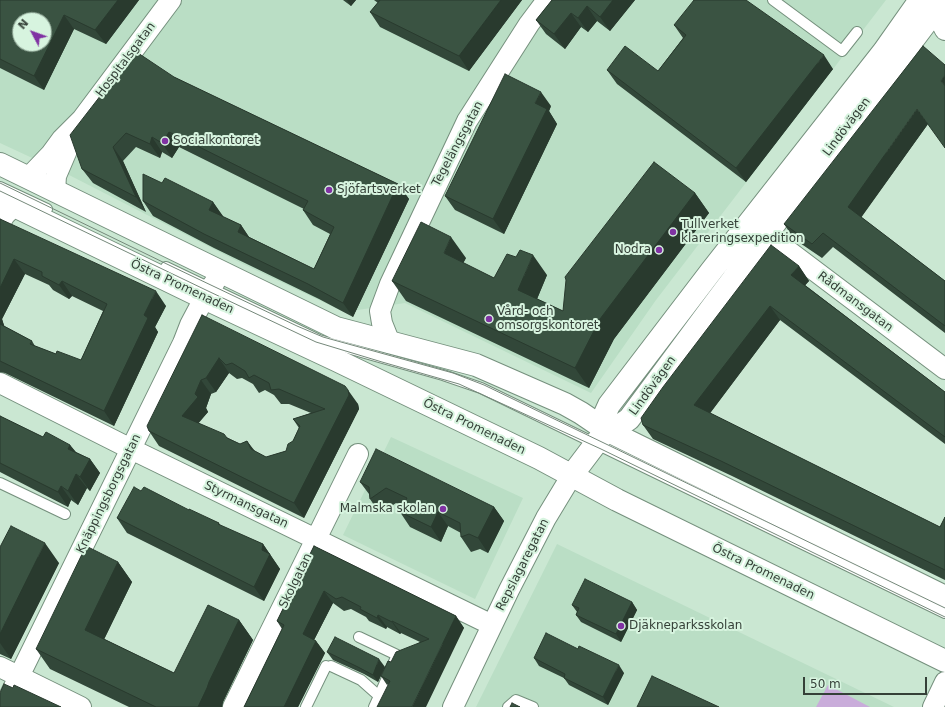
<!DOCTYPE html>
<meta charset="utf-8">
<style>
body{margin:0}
#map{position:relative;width:945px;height:707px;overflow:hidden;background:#cae7d2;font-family:"DejaVu Sans",sans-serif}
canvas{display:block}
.north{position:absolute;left:12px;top:12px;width:40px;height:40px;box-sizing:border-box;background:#d7f4df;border:1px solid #96ac9c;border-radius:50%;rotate:311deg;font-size:11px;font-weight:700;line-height:16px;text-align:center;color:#354038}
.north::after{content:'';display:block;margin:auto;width:14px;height:18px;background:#8032a3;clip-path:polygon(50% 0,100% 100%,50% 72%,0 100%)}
.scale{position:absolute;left:803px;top:677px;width:124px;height:18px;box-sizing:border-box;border:2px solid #354038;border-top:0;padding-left:5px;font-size:12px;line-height:14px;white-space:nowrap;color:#354038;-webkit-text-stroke:3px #d7f4df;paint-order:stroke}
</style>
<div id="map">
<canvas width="945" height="707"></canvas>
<div class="north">N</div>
<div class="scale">50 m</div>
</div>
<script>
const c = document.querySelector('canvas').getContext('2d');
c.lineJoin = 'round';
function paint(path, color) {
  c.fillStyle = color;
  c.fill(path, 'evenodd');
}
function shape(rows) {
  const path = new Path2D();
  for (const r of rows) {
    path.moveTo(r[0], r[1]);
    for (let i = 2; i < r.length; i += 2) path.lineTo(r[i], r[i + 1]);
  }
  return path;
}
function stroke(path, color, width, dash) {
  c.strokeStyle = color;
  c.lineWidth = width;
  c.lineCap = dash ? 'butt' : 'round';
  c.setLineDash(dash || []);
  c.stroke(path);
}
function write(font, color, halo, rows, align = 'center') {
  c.font = font + ' "DejaVu Sans",sans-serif';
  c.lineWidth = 4;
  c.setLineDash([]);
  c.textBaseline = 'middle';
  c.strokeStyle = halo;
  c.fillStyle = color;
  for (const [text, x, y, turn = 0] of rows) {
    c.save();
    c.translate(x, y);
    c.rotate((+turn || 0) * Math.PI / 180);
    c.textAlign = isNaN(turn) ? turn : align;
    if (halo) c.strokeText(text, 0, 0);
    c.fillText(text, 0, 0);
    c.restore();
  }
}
paint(shape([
 [0,0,886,0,656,300,591,393,405,303,344,312,243,264,71,176,0,143],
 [20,20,44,20,44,44,20,44],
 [391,437,523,498,475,599,343,535],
 [557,544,894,707,476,707]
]), '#badec5');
paint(shape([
 [828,685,870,707,816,707]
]), '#c9acda');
const lane = shape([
 [773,0,842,51,857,32],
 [0,187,47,209],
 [166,267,319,340,443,375,481,388,945,613],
 [0,483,65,514],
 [359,637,397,655,379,696],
 [331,666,361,680,379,696,374,707],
 [306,707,326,666],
 [508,707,516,700,533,707]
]);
const street = shape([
 [927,0,935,11,945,30],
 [28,178,51,154,62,139,82,119,171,0],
 [55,191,56,176,71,141],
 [0,223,5,215,14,206],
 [766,234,945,369],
 [390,343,382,323,380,311,390,284,467,121,529,24,547,0],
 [0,383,131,449,492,625],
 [0,667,81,707],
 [4,707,183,343,190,325,208,291,215,282],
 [233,707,358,454],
 [453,707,509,590,546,518,572,475],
 [933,707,945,682]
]);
const secondary = shape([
 [0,164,336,328,476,365,565,404,581,413,606,430,945,597],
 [0,199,204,298,336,360,539,458,617,500,945,661],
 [606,430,619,426,629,419,715,303,943,0],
 [606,430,604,416,609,405,712,270,884,51,920,0],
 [572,475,606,430]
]);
stroke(lane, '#75907d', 12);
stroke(street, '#75907d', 22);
stroke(secondary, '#75907d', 24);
stroke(lane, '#fff', 10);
stroke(street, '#fff', 20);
stroke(secondary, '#fff', 22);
stroke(shape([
 [0,183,173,267,297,326,323,337,453,373,484,385,945,608],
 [0,191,208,291,316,342,382,362,459,384,601,449,945,617]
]), '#75887a', 1);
paint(shape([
 [0,0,139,0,106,44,74,29,44,90,0,68],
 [343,0,356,0,351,6],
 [374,0,522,0,469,71,380,27,370,12,378,3],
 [552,0,635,0,610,31,597,21,588,32,581,27,565,49,546,34,536,20],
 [674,25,833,69,746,182,617,84,607,70,658,71,683,38],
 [174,77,398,184,409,199,353,317,319,299,214,248,153,216,143,201,162,183,213,202,223,217,241,225,249,237,314,269,330,234,313,225,303,210,304,209,179,147,172,158,162,152,160,158,136,147,123,161,146,212,93,183,82,169],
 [551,106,549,111,557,124,504,234,455,210,445,196],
 [928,124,861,217,945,281,945,333,833,247,822,258,794,239,784,224],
 [695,193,709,213,614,339,589,388,406,301,392,281,466,258,463,263,494,278,547,275,537,299,563,311],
 [0,219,166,306,155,327,158,332,114,426,5,373,0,372],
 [25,274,49,285,53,290,69,299,72,296,103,311,81,360,56,354,35,346,32,341,4,326,2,319],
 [799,266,809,281,805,285,945,392,945,444,780,320,710,413,940,527,945,517,945,580,732,476,653,439,643,425],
 [202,315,358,404,359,409,304,518,159,446,149,431],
 [229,373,237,379,242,378,253,384,259,393,265,390,274,395,281,404,289,404,311,413,293,419,299,428,293,441,286,451,266,457,254,451,247,441,240,444,198,423,208,412,206,408,211,394,216,392],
 [0,416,43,437,70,445,76,452,90,459,100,473,90,491,87,488,78,505,71,500,68,507,0,472],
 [360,482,494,507,504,521,488,553,480,549,471,552,461,537,461,533,448,526,441,542,410,527,400,512,403,506,396,503,380,514,370,499,369,494],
 [141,491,219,523,221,526,263,544,280,569,264,601,127,533,117,518],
 [314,546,456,616,464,628,387,685,381,676,391,662,420,642,401,633,400,634,387,627,386,629,369,621,366,617,351,609,344,611,333,603,314,640,316,641,325,653,298,707,244,707,282,629,277,621],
 [0,547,59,563,11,659,0,654],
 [118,562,132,582,104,639,174,673,239,620,253,640,223,702,222,707,129,707,50,669,36,649],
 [632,602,637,610,621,642,581,622,576,615,577,612,572,605],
 [327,652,385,667,378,682,364,674,333,660],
 [534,658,624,673,608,705,569,685,564,678,539,666]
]), '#324739');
paint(shape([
 [118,0,139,0,106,44,95,30],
 [347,0,356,0,351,6],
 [501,0,522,0,469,71,459,56],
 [613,0,635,0,610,31,600,17],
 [587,6,597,21,588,32,578,18],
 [571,13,581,27,565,49,554,34],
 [64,15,74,29,44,90,34,76],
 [824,55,833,69,746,182,736,168],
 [945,75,945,86,941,81],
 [541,92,551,106,549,111,557,124,504,234,493,219,535,103],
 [917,109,928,124,858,222,848,207],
 [169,132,179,147,172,158,162,143],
 [152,137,162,152,160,158,150,144],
 [113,147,123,161,146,212,136,197],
 [398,184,409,199,353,317,343,303],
 [695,193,709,213,614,339,589,388,575,368,600,319],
 [213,202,223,216,220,225,209,210],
 [241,225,251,240,238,232],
 [451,237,466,258,458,273,444,253],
 [533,255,547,275,532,311,518,290],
 [14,259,25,274,2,319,8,337,0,326,0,288],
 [799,266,809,281,802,289,791,275],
 [62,281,72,296,69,299,59,285],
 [156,291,166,306,155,327,158,332,114,426,104,411,144,315],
 [770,306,780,320,705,420,694,405],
 [219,358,229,373,216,392,206,378],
 [201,380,211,394,206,408,208,412,192,431,182,416,195,394],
 [348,390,358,404,359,409,304,518,294,503],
 [247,441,258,455,251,449],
 [70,445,81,459,68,449],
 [90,459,100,473,90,491,80,477],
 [76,474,87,488,78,505,68,491],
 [61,486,71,500,68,507,58,492],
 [494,507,504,521,488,553,478,538],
 [438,512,448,526,441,542,431,527],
 [45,543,59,563,11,659,0,643,0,634],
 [263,544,280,569,264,601,254,587],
 [118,562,132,582,99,650,85,630],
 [324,591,333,603,311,646,303,634],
 [632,602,637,610,621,642,616,634],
 [378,615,387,627,386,629,377,618],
 [456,616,464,628,426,707,412,707],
 [239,620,253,640,223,702,222,707,198,707,209,682],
 [392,621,401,633,400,634,392,622],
 [316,641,325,653,298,707,284,707],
 [379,659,385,667,378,682,373,675],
 [619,665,624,673,608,705,603,697]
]), '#293a2e');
const building = shape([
 [0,0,118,0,95,30,64,15,34,76,0,59,0,0],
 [20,20,44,20,44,44,20,44,20,20],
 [380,0,501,0,459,56,370,12,380,0],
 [552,0,613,0,600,17,587,6,578,18,571,13,554,34,536,20,552,0],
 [694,0,746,0,824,55,736,168,607,70,625,46,658,71,686,35,674,25,694,0],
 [923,46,945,65,945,75,941,81,945,86,945,148,917,109,848,207,945,281,945,326,823,233,812,244,784,224,923,46],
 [135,51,174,77,398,184,343,303,308,284,204,234,143,201,143,174,162,183,165,178,213,202,209,210,241,225,238,232,314,269,334,227,303,210,308,201,169,132,162,143,152,137,150,144,126,133,113,147,136,197,82,169,70,135,135,51],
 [505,74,541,92,535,103,547,109,493,219,445,196,505,74],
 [654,162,695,193,600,319,575,368,392,281,421,222,451,237,444,253,494,278,507,254,516,257,520,250,533,255,518,290,563,311,566,280,565,277,654,162],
 [0,219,156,291,144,315,148,318,104,411,0,361,0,324,32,341,30,344,56,354,57,351,81,360,107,304,62,281,59,285,42,276,42,272,14,259,0,288,0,219],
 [771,245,799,266,791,275,945,392,945,437,770,306,694,405,940,527,945,517,945,570,721,461,643,425,641,418,663,387,771,245],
 [202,315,345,386,348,390,349,395,294,503,149,431,147,426,202,315],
 [219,358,226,365,232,363,245,371,249,378,254,375,269,383,271,390,279,389,325,409,293,419,300,426,293,441,288,444,286,451,266,457,251,449,247,441,240,444,227,438,224,434,182,416,198,397,195,394,201,380,206,378,219,358],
 [0,416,43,437,46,432,70,445,68,449,90,459,80,477,76,474,68,491,61,486,58,492,0,463,0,416],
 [376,449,494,507,478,538,469,534,461,537,460,523,438,512,431,527,400,512,407,498,386,488,370,499,369,487,360,482,376,449],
 [134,487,141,491,144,487,189,510,189,509,219,523,218,524,263,544,262,550,270,554,254,587,117,518,134,487],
 [11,526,45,543,0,634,0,547,11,526],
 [86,546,118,562,85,630,174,673,208,605,239,620,209,682,207,688,198,707,156,707,36,649,86,546],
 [314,546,456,616,412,707,377,707,390,681,381,676,388,661,391,662,396,652,429,639,392,621,392,622,378,615,377,618,360,609,361,607,342,597,336,599,324,591,303,634,316,641,284,707,244,707,284,625,277,621,314,546],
 [585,579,632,602,616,634,576,615,579,608,572,605,585,579],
 [546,633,578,649,579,646,619,665,603,697,564,678,565,674,534,658,546,633],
 [335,637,379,659,373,675,358,667,327,652,335,637],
 [652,676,719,707,637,707,652,676],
 [4,684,13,688,14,685,61,707,0,707,0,693,4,684],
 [512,703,520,707,510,707,512,703]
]);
paint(building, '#3a5342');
stroke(building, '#293a2e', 1);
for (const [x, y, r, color] of [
 [165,141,4,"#8032a3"],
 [329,190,4,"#8032a3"],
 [673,232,4,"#8032a3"],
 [659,250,4,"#8032a3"],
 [489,319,4,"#8032a3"],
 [443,509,4,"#8032a3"],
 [621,626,4,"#8032a3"]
]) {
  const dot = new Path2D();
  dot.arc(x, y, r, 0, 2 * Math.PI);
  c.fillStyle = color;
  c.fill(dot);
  stroke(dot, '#d7f4df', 1.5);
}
write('12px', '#354038', '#d7f4df', [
 ["Hospitalsgatan",126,60,-53],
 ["Lindövägen",847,127,-53],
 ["Tegelängsgatan",458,144,-62],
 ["Östra Promenaden",182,287,25],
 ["Rådmansgatan",855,302,37],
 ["Lindövägen",653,386,-54],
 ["Östra Promenaden",474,427,26],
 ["Knäppingsborgsgatan",109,494,-64],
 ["Styrmansgatan",246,505,26],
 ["Repslagaregatan",523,565,-63],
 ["Östra Promenaden",763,572,26],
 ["Skolgatan",296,581,-64]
]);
write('12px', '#354038', '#d7f4df', [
 ["Socialkontoret",173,141],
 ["Sjöfartsverket",337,190],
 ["Tullverket",681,225],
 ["klareringsexpedition",681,239],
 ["Nodra",651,250,"right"],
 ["Vård- och",497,312],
 ["omsorgskontoret",497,326],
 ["Malmska skolan",435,509,"right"],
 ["Djäkneparksskolan",629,626]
], 'left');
</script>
